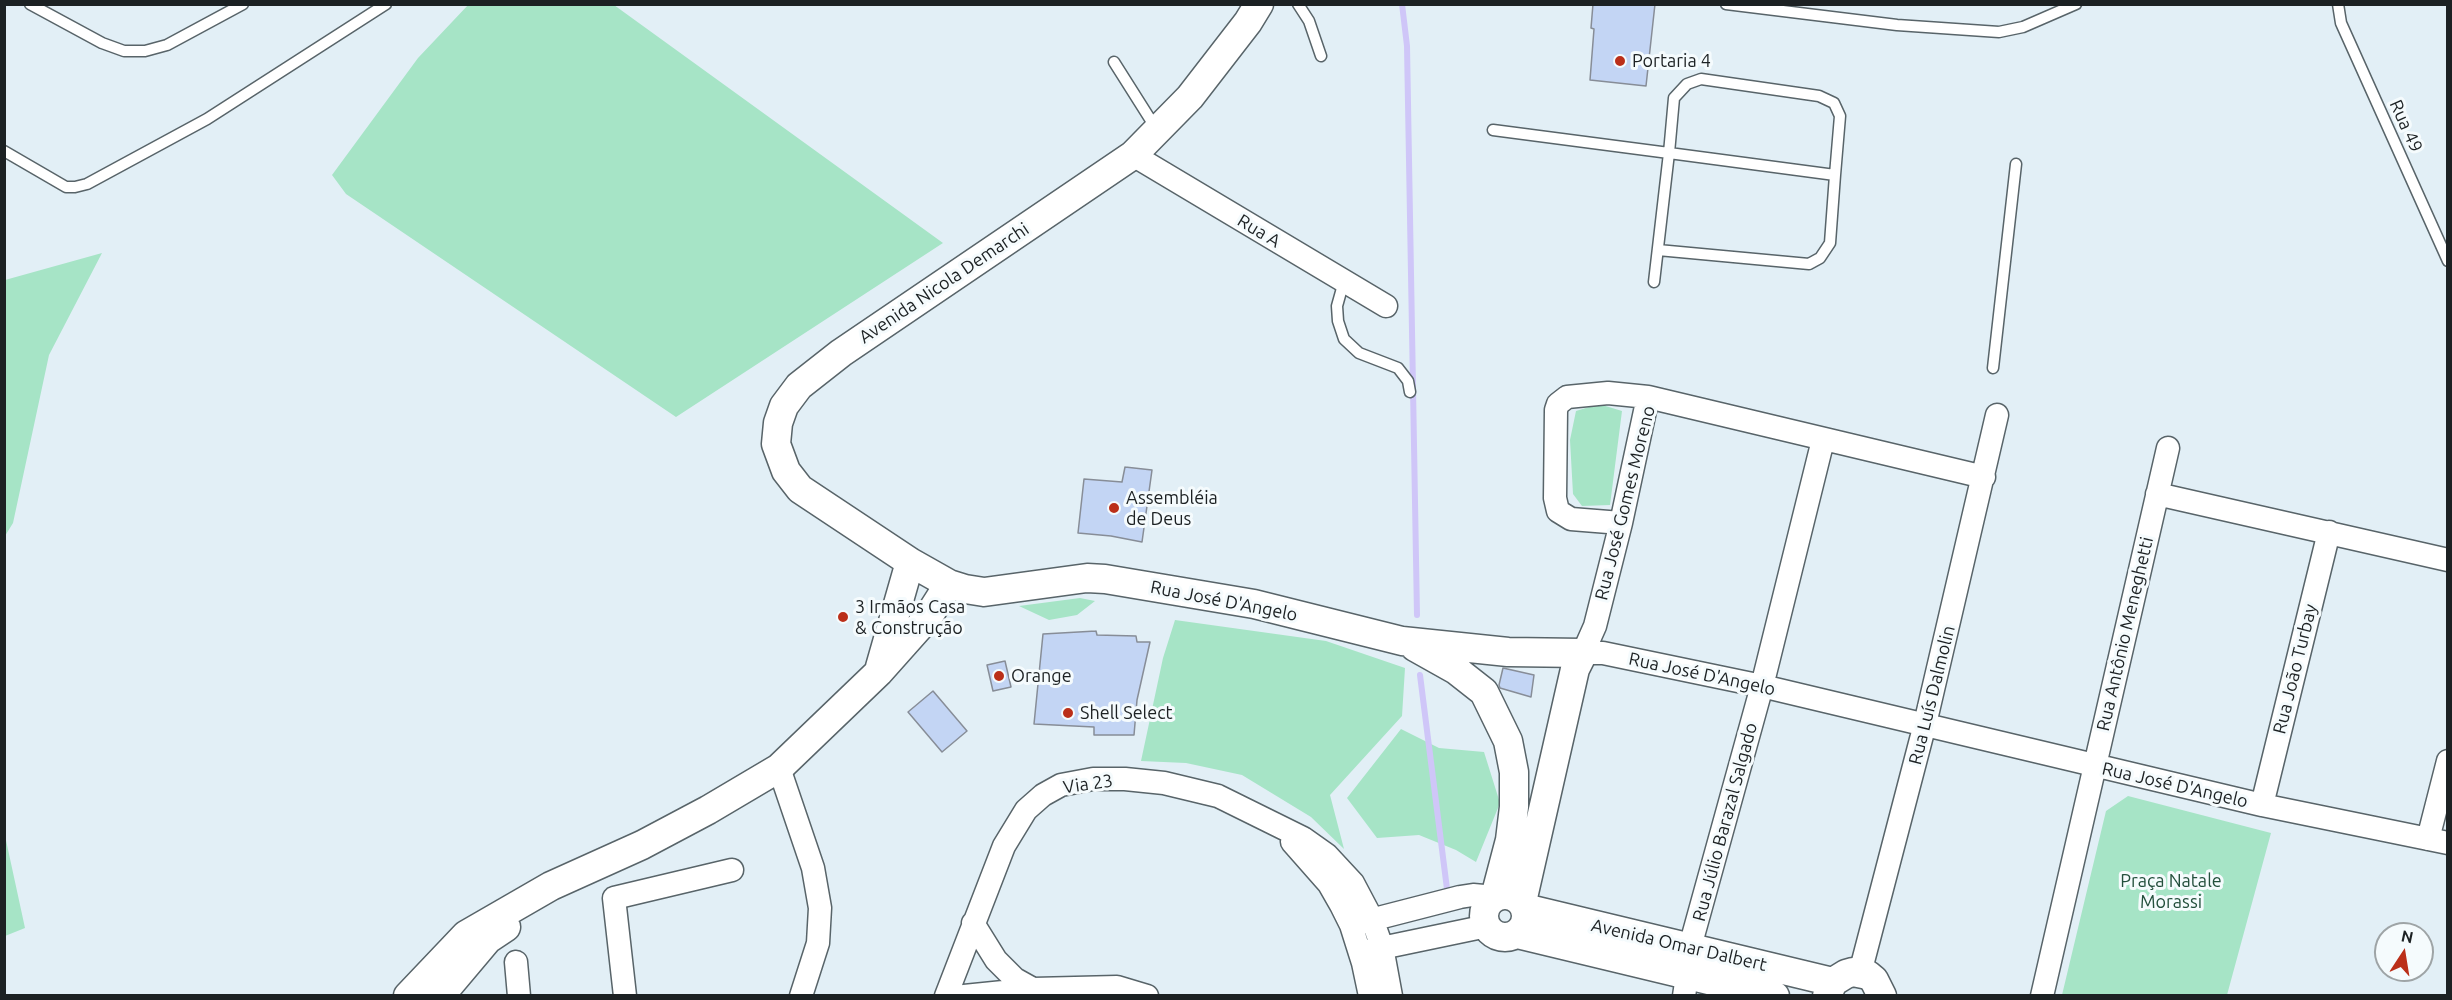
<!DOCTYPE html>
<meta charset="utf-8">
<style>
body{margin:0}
#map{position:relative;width:2452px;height:1000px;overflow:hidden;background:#e2eff6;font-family:Ubuntu,sans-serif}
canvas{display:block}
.frame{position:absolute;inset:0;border:6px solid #1c2123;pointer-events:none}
.north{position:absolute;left:2374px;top:922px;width:60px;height:60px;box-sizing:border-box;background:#f5fbfd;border:2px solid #9ea4a6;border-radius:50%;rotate:12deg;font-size:16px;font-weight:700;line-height:24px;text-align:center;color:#1c2123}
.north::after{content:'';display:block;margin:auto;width:21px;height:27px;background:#bb2f19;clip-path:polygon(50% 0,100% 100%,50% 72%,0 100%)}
</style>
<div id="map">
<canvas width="2452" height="1000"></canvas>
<div class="frame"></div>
<div class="north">N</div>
</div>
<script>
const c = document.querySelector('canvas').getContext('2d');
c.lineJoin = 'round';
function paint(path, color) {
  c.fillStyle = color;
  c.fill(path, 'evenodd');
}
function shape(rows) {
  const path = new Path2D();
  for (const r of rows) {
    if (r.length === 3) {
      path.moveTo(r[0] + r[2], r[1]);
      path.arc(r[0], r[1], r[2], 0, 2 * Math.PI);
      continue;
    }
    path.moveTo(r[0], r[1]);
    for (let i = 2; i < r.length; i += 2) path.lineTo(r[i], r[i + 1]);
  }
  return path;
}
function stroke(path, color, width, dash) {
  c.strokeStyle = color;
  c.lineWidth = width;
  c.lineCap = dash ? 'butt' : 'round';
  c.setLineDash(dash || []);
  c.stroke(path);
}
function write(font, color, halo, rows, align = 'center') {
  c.font = font + ' Ubuntu,sans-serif';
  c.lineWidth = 6;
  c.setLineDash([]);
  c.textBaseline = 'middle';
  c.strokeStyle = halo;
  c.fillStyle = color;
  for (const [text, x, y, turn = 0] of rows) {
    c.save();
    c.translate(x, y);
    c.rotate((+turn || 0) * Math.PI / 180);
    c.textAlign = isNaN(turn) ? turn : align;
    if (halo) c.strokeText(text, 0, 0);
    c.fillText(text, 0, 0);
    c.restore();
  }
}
paint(shape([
 [469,4,614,5,943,243,676,417,346,194,332,175,418,58],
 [102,253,49,355,13,523,5,536,5,280],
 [1599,404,1622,411,1610,505,1582,506,1573,494,1570,440,1576,411],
 [1080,598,1095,601,1077,615,1049,620,1019,606],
 [1175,620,1326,641,1405,668,1402,716,1330,795,1344,849,1311,817,1242,775,1186,763,1141,761,1163,658],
 [1401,729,1439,748,1484,752,1500,803,1476,862,1456,850,1419,835,1377,838,1347,798],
 [2128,796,2271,833,2227,995,2062,995,2106,811],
 [4,831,25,928,5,936,4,936]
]), '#a6e4c6');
stroke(shape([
 [1402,4,1407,46,1417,615],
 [1420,675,1447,889]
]), '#cfc6f8', 6);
const building = shape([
 [1593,4,1655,4,1646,86,1590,80,1594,29,1591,28,1593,4],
 [1125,467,1152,470,1142,542,1111,536,1078,533,1084,479,1122,482,1125,467],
 [1096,631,1097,635,1136,636,1137,642,1150,642,1137,700,1134,735,1094,735,1094,727,1034,724,1043,634,1096,631],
 [1005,661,1011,687,993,691,987,665,1005,661],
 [1503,668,1534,675,1531,697,1500,688,1499,685,1503,668],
 [933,691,967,731,942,752,908,712,933,691]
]);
paint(building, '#c3d5f4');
stroke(building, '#878d97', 1.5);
const service = shape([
 [30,4,102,43,124,51,145,51,167,45,243,4],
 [1298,4,1309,21,1321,56],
 [1726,4,1897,25,1999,32,2023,27,2076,4],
 [2338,4,2341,23,2448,261],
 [1114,62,1157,130],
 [1493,130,1669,153,1835,175,1840,116,1834,103,1819,96,1701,79,1687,84,1674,98,1669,153,1654,282],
 [4,151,66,187,75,187,87,184,207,119,386,4],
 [1658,250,1809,264,1820,258,1830,243,1835,175],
 [1344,281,1337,306,1338,321,1344,339,1359,353,1398,368,1408,381,1410,392],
 [1993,368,2016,164]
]);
const minor = shape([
 [1133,155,1386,306],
 [1984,477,1648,397,1621,523,1595,626,1583,653,1603,653,1762,686,2262,805,2448,843],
 [2157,494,2448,560],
 [1621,523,1571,519,1558,511,1555,498,1556,410,1558,404,1567,397,1608,393,1648,397],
 [779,768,813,868,820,908,818,943,801,996],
 [2262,805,2329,532],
 [2428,839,2448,761],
 [1292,842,1329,884,1341,905,1351,925,1363,963,1370,996],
 [973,923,996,960,1015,979,1033,989,1117,987,1147,996],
 [1359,923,1460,897,1473,895,1495,897],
 [1367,951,1487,926],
 [516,962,519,996],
 [1860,973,1925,724,1997,415],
 [625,996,614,898,732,870],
 [946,996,1004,846,1026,810,1043,795,1061,785,1093,779,1125,779,1164,783,1218,796,1303,838,1327,855,1353,883,1372,919,1382,947,1391,996],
 [964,996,1033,989],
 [1684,996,1693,936,1762,686,1823,440],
 [2042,996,2168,448]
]);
const tertiary = shape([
 [1259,4,1248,22,1190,97,1133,155,841,353,799,386,784,406,778,423,776,444,786,471,800,489,910,562,949,584,965,589,984,592,1087,578,1105,579,1254,604,1402,641,1508,652,1583,653,1575,669,1522,902],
 [1415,647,1456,670,1484,692,1508,741,1514,772,1514,807,1510,840,1495,897],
 [880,667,910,562],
 [1505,916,21],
 [1525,908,1833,982],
 [1517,934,1775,996],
 [408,996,466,935,551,886,642,845,708,810,779,768,879,672,928,617,949,584],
 [440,996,488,939,506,927],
 [1827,996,1833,982,1846,974,1853,972,1868,975,1874,980,1882,996]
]);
stroke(service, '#586469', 13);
stroke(minor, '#586469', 25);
stroke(tertiary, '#586469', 31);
stroke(service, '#fff', 10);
stroke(minor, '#fff', 22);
stroke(tertiary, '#fff', 28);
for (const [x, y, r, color] of [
 [1620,61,6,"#bb2f19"],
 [1114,508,6,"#bb2f19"],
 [843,617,6,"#bb2f19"],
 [999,676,6,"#bb2f19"],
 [1068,713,6,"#bb2f19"]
]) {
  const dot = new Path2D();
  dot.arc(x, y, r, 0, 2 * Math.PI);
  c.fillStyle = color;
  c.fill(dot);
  stroke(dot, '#f5fbfd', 2);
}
write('18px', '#1c2123', '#f5fbfd', [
 ["Portaria 4",1632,61],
 ["Assembléia",1126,498],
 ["de Deus",1126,519],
 ["3 Irmãos Casa",855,607],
 ["& Construção",855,628],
 ["Orange",1011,676],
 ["Shell Select",1080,713]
], 'left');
write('18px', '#1c2123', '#f5fbfd', [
 ["Rua 49",2406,126,66],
 ["Rua A",1259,231,31],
 ["Avenida Nicola Demarchi",944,283,-34],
 ["Rua José Gomes Moreno",1625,503,-76],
 ["Rua José D'Angelo",1224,601,11],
 ["Rua Antônio Meneghetti",2125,634,-77],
 ["Rua João Turbay",2295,669,-76],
 ["Rua José D'Angelo",1702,674,12],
 ["Rua Luís Dalmolin",1932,695,-76],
 ["Via 23",1088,784,-8],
 ["Rua José D'Angelo",2175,785,13],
 ["Rua Júlio Barazal Salgado",1725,822,-75],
 ["Avenida Omar Dalbert",1679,945,13]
]);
write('18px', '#234f3c', '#f5fbfd', [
 ["Praça Natale",2171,881],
 ["Morassi",2171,902]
]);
</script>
